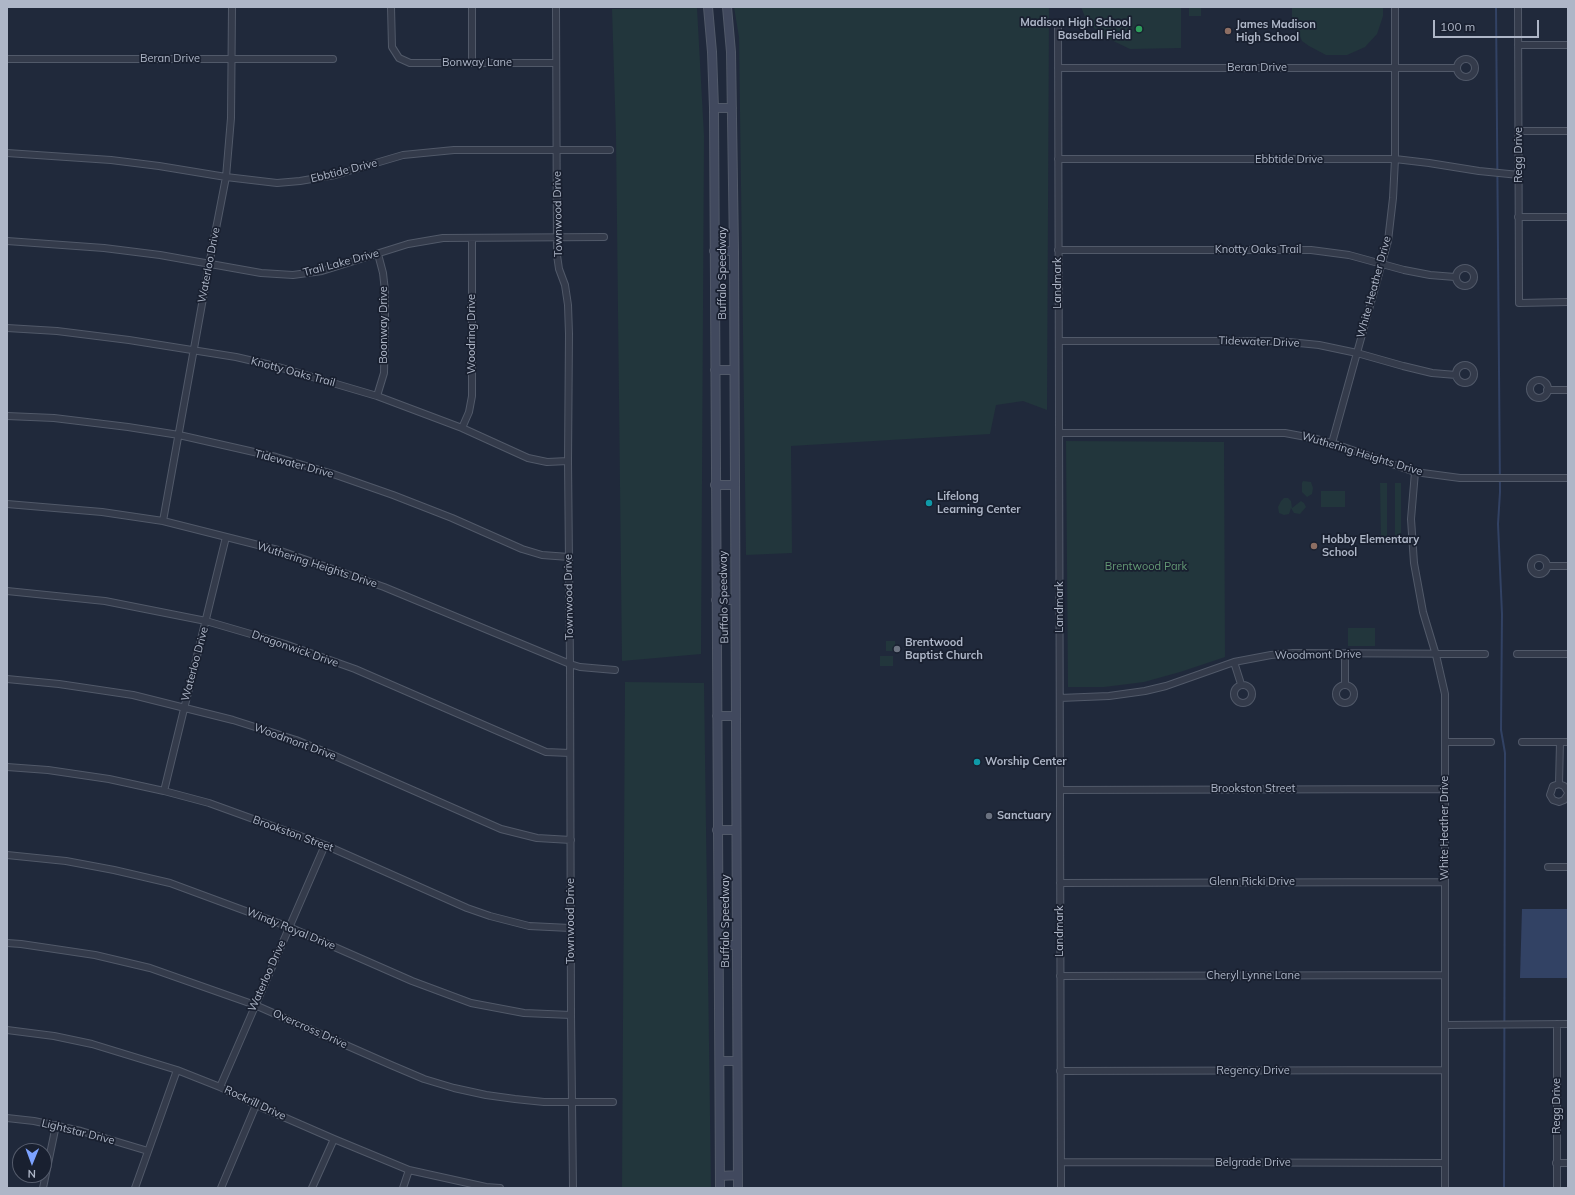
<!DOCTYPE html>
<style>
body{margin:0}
#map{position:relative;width:1575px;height:1195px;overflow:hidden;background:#20293b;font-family:Mulish,sans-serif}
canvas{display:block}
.frame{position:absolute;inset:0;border:8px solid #aeb6c7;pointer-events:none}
.north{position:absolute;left:12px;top:1143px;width:40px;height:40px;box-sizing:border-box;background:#192030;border:1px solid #555c6c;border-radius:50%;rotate:181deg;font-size:11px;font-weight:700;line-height:16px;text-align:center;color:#aeb6c7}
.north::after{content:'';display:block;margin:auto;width:14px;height:18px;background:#7ca2ff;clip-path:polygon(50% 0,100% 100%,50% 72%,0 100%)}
.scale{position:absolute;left:1433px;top:20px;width:106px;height:18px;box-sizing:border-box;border:2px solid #aeb6c7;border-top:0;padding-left:5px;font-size:12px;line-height:14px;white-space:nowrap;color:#aeb6c7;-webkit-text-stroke:3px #192030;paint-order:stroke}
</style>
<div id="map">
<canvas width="1575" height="1195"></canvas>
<div class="frame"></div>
<div class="north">N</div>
<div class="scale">100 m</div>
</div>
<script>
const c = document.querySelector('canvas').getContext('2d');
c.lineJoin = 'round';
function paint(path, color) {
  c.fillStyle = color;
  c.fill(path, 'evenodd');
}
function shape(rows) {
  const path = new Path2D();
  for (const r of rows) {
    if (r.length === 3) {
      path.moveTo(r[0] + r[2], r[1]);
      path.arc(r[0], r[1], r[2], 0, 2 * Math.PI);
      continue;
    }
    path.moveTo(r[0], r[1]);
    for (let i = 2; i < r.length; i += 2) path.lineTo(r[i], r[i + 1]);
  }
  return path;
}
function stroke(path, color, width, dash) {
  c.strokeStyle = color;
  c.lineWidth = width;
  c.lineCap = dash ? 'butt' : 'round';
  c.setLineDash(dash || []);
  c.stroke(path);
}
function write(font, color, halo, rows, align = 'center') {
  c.font = font + ' Mulish,sans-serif';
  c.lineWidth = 3.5;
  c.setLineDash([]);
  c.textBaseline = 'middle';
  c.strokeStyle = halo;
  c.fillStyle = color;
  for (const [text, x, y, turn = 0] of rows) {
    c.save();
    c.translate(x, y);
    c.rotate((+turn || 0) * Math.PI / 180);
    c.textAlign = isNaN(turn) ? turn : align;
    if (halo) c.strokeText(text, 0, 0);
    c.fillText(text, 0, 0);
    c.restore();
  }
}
paint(shape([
 [734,7,1049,7,1047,410,1023,401,996,405,990,434,791,446,792,553,746,555,739,37],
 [1081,7,1181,7,1181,48,1130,49,1105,37,1087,22],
 [1189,7,1201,7,1201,16,1189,16],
 [1292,7,1383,7,1383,16,1377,34,1365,47,1347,55,1326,55,1309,46,1302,41,1296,28,1292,28],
 [697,8,704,136,701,654,622,661,616,136,612,9],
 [1066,441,1224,442,1225,657,1180,672,1144,682,1104,687,1068,687],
 [1303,481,1311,482,1313,488,1312,494,1307,497,1302,492,1302,483],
 [1380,483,1387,483,1387,538,1381,538],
 [1395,483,1401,483,1401,538,1395,538],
 [1321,491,1345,491,1345,507,1321,507],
 [1284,498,1288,498,1291,501,1292,508,1301,501,1304,503,1306,507,1300,514,1294,513,1291,508,1289,514,1284,515,1279,513,1278,507,1281,501],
 [1348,628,1375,628,1375,646,1348,646],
 [886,641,895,641,896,651,886,651],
 [880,656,893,656,893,666,880,666],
 [625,682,704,683,711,1188,622,1188]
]), '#22363c');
paint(shape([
 [1522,909,1568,909,1568,978,1520,978]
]), '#324264');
stroke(shape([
 [1496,7,1500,492,1498,524,1502,614,1501,730,1505,753,1504,1188]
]), '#324264', 2);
const minor = shape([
 [391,7,392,47,399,58,410,63,556,63],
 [556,7,557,255,559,269,565,285,568,305,569,334,568,461,570,664,571,1015,573,1188],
 [1518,7,1519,303,1568,302],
 [1058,25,1061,1188],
 [1518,45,1568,45],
 [7,59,333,59],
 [1466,68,9],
 [472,63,472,7],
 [1058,68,1457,68],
 [1519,131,1568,131],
 [7,153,111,160,159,166,226,177,277,183,300,181,335,175,403,155,454,150,610,150],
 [1058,159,1395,159,1429,163,1479,171,1519,175],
 [1518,217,1568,217],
 [7,241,104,248,160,255,261,273,293,275,322,271,408,244,443,238,604,237],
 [1058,250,1311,250,1349,255,1404,270,1430,275,1455,277],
 [1465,277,9],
 [7,328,57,331,129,340,236,357,275,366,377,396,462,428,528,458,547,462,568,461],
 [1059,341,1279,341,1319,345,1357,353,1403,366,1432,373,1456,375],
 [1465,374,9],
 [1539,389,9],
 [1547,390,1568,390],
 [377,396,384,373,385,329,385,291,383,273,378,254],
 [7,416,54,418,128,427,179,435,276,457,333,474,393,495,452,518,522,549,542,555,569,557],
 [462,428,469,412,472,396,472,238],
 [1060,433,1285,433,1317,439,1332,443,1415,472,1460,478,1568,478],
 [1332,443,1388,241,1393,198,1395,159,1395,7],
 [1415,472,1411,519,1414,563,1423,612,1436,655,1445,694,1445,1188],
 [7,504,102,512,163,521,278,550,384,587,570,664,580,667,615,670],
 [163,521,209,265,226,177,231,118,232,7],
 [1539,566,8],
 [1547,566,1568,566],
 [7,591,105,601,206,621,285,644,355,669,546,752,570,753],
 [1517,654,1568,654],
 [1234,662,1241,684],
 [7,679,59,684,133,695,233,720,296,740,335,756,501,829,537,838,571,840],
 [1243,694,9],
 [1345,685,1345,654],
 [1345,694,9],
 [1060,698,1109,696,1145,691,1166,686,1234,662,1271,655,1293,653,1485,654],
 [1445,742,1491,742],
 [1522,742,1568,742],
 [7,767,48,770,109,779,164,791,209,803,325,845,467,908,490,916,529,926,570,928],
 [1559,784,1560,742],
 [1060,790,1445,789],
 [164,791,226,537],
 [1568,792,1564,786,1559,784,1553,786,1550,795,1553,800,1559,802,1564,800,1568,794],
 [7,855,66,861,114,870,170,883,289,927,412,981,471,1003,524,1013,571,1015],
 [1548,867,1568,867],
 [1060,883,1445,882],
 [7,943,21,944,95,955,150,968,255,1005,391,1065,424,1079,454,1088,486,1095,515,1099,544,1102,613,1102],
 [1060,976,1445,975],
 [1557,1024,1557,1188],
 [1446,1025,1568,1024],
 [7,1030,54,1036,92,1044,177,1070,220,1087,256,1105,334,1139,409,1170,486,1187,500,1188],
 [1060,1071,1445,1070],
 [220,1087,325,845],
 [7,1118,34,1121,81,1131,148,1151],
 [1061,1162,1445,1163],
 [1556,1163,1568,1163],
 [43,1188,56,1125],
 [135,1188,177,1070],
 [221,1188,256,1105],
 [312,1188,334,1139],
 [403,1188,409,1170]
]);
const secondary = shape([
 [708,7,712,52,714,108,720,1188],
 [727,7,731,52,734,251,738,1188],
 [714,108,732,108],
 [714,251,734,251],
 [715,370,734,370],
 [715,485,734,485],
 [716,600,735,600],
 [717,716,735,716],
 [717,830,736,830],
 [719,945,737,945],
 [720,1061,737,1061],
 [720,1176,738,1175]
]);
stroke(minor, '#515969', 8);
stroke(secondary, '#515969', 10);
stroke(minor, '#343b4b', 6);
stroke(secondary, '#41495e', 8);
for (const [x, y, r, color] of [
 [1139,29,4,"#2e9e5b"],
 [1228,31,4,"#8d6e63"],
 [929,503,4,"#0f9aa8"],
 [1314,546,4,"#8d6e63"],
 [897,649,4,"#6b7280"],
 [977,762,4,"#0f9aa8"],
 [989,816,4,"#6b7280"]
]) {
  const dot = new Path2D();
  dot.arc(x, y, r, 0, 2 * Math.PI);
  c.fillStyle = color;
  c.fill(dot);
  stroke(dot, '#192030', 1.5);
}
write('bold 11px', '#aeb6c7', '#192030', [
 ["Madison High School",1131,23,"right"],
 ["Baseball Field",1131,36,"right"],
 ["James Madison",1236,25],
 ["High School",1236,38],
 ["Lifelong",937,497],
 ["Learning Center",937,510],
 ["Hobby Elementary",1322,540],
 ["School",1322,553],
 ["Brentwood",905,643],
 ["Baptist Church",905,656],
 ["Worship Center",985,762],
 ["Sanctuary",997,816]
], 'left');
write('11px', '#aeb6c7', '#192030', [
 ["Beran Drive",170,59],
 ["Bonway Lane",477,63],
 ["Beran Drive",1257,68],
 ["Regg Drive",1519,155,-90],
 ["Ebbtide Drive",1289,160],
 ["Ebbtide Drive",344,171,-14],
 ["Townwood Drive",558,214,-91],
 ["Knotty Oaks Trail",1258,250],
 ["Trail Lake Drive",341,263,-15],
 ["Waterloo Drive",209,265,-79],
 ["Buffalo Speedway",723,273,-90],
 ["Landmark",1058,283,-90],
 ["White Heather Drive",1374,287,-75],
 ["Boonway Drive",384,325,-90],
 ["Woodring Drive",472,334,-90],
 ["Tidewater Drive",1259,342,2],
 ["Knotty Oaks Trail",293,372,15],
 ["Wuthering Heights Drive",1362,454,17],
 ["Tidewater Drive",294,464,15],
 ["Wuthering Heights Drive",317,565,18],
 ["Townwood Drive",569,597,-91],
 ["Buffalo Speedway",724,597,-91],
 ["Landmark",1060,607,-90],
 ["Dragonwick Drive",295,649,19],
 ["Woodmont Drive",1318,655,-1],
 ["Waterloo Drive",195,664,-75],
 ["Woodmont Drive",295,742,20],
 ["Brookston Street",1253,789],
 ["White Heather Drive",1445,828,-90],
 ["Brookston Street",293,834,20],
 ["Glenn Ricki Drive",1252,882],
 ["Townwood Drive",571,921,-90],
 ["Buffalo Speedway",726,921,-90],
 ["Windy Royal Drive",291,929,22],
 ["Landmark",1060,931,-90],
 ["Waterloo Drive",267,976,-66],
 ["Cheryl Lynne Lane",1253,976],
 ["Overcross Drive",310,1029,24],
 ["Regency Drive",1253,1071],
 ["Rockrill Drive",255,1103,25],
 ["Regg Drive",1557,1106,-90],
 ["Lightstar Drive",78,1132,14],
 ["Belgrade Drive",1253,1163]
]);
write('11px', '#649a75', '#192030', [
 ["Brentwood Park",1146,567]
]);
</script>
